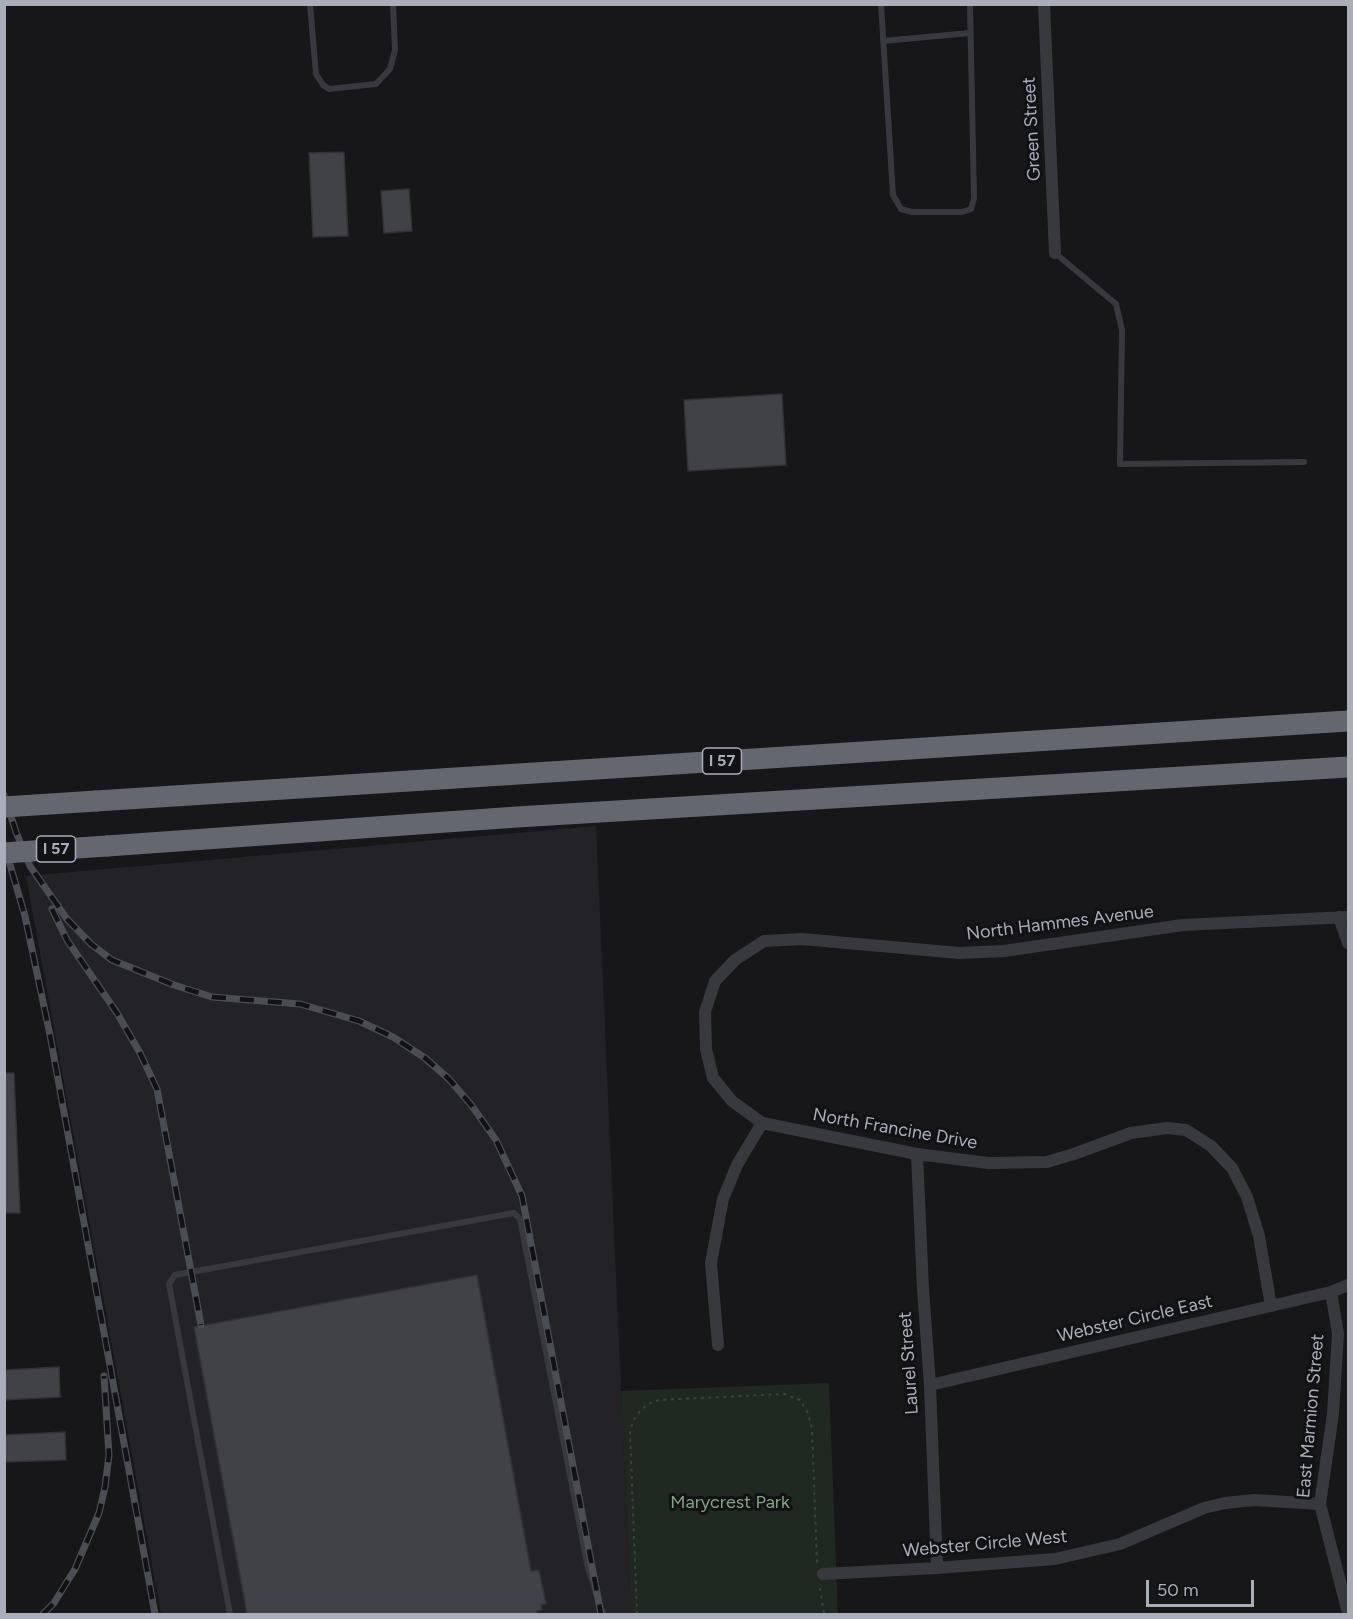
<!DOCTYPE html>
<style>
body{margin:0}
#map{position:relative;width:1353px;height:1619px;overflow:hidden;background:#17171a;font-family:Figtree,sans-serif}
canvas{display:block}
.frame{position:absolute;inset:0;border:6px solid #a9aeba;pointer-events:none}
.scale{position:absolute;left:1146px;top:1580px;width:108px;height:27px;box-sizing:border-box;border:3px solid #a9aeba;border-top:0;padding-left:8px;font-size:18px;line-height:21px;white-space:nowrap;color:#a9aeba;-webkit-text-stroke:4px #121215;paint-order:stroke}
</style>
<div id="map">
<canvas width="1353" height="1619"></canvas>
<div class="frame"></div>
<div class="scale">50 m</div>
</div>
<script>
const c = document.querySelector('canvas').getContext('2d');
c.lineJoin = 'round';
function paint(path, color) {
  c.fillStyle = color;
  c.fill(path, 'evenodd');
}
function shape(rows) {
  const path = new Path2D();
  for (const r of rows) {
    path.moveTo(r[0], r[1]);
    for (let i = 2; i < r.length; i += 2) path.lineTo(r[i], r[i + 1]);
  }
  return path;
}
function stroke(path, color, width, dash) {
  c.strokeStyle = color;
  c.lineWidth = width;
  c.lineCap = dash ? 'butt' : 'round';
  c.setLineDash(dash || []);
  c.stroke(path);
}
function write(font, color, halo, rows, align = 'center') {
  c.font = font + ' Figtree,sans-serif';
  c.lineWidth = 6;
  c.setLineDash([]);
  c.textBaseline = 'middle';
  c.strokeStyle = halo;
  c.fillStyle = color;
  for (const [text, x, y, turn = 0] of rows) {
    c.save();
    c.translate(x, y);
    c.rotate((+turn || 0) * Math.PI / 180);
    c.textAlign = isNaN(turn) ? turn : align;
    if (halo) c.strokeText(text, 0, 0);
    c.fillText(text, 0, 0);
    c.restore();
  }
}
paint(shape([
 [596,826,631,1614,161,1614,26,876]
]), '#232327');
paint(shape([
 [829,1383,838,1614,631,1614,621,1391]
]), '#1f2821');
const building = shape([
 [344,152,348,236,313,237,309,153,344,152],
 [409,189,412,231,384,233,381,191,409,189],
 [782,394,786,465,688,471,684,400,782,394],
 [4,1073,14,1073,20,1213,4,1213,4,1073],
 [477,1275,531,1571,539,1570,546,1604,541,1605,542,1610,537,1611,538,1614,247,1614,194,1327,477,1275],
 [59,1367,60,1397,4,1400,4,1370,59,1367],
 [65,1432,66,1460,4,1462,4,1435,65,1432]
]);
paint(building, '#414247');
stroke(building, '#313136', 1.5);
stroke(shape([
 [820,1588,824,1614],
 [637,1614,630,1432,633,1421,640,1411,648,1404,659,1400,784,1394,800,1400,808,1413,812,1429,817,1564]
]), '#3e4046', 2, [3, 4.5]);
stroke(shape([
 [310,4,316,74,323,85,329,89,376,84,390,69,395,50,393,4],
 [881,4,893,195,901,209,912,212,962,212,971,209,974,198,970,4],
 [883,41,970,33],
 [1055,253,1116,304,1122,330,1120,464,1304,462],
 [230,1614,169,1284,175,1275,514,1213,520,1219,588,1568,603,1614]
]), '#38393f', 6);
stroke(shape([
 [1044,4,1055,253],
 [1339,917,1348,943],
 [917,1154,923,1289,930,1385,937,1568],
 [1331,1292,1338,1334,1333,1414,1320,1504,1348,1613],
 [1271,1306,1259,1236,1247,1197,1232,1168,1211,1146,1186,1130,1167,1128,1131,1133,1074,1154,1047,1162,988,1163,917,1154,762,1123,732,1101,713,1078,706,1049,705,1012,715,981,735,960,764,941,802,939,959,953,1004,951,1183,925,1348,917],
 [718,1345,711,1263,723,1199,737,1165,762,1123],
 [930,1385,1331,1292,1348,1285],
 [823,1574,937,1568,1055,1559,1120,1544,1204,1508,1225,1503,1254,1500,1320,1504]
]), '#38393f', 12);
stroke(shape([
 [96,801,1348,721],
 [107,846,517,817,1348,767]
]), '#646770', 21);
const rail = shape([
 [4,795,16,832,30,866,67,919,91,944,112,960,174,985,212,997,300,1004,359,1021,393,1037,425,1058,449,1079,472,1106,496,1140,522,1196,601,1614],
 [4,844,25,916,50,1035,155,1614],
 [52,909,67,940,117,1013,140,1053,157,1089,201,1325],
 [43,1614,54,1603,75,1569,99,1513,105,1487,109,1455,104,1376]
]);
stroke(rail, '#4b4d54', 7);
stroke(rail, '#121215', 4.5, [14]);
stroke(shape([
 [4,807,96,801],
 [4,853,107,846]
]), '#646770', 21);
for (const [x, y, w] of [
 [722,761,39],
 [56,849,39]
]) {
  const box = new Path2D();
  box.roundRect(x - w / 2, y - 13, w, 26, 4.5);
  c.fillStyle = '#121215';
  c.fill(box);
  stroke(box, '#a9aeba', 1.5);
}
write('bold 16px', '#a9aeba', null, [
 ["I 57",722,761],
 ["I 57",56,849]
]);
write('18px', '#a9aeba', '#121215', [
 ["Green Street",1032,129,-93],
 ["North Hammes Avenue",1060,923,-7],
 ["North Francine Drive",895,1129,10],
 ["Webster Circle East",1135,1319,-13],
 ["Laurel Street",909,1363,-94],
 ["East Marmion Street",1311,1416,-85],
 ["Webster Circle West",985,1544,-5]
]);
write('18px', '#80a583', '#121215', [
 ["Marycrest Park",730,1503]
]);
</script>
